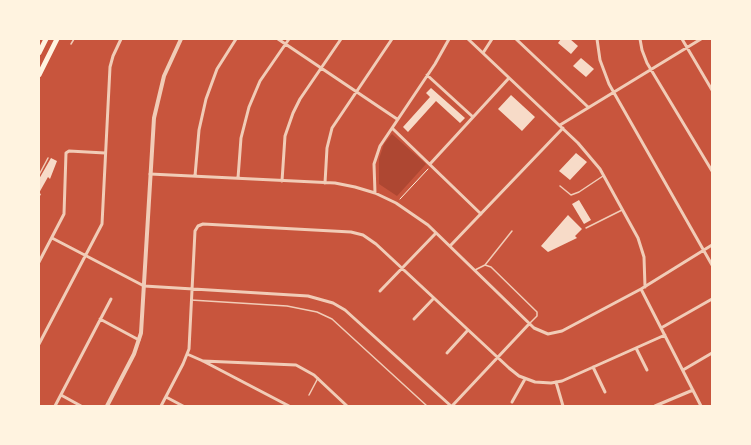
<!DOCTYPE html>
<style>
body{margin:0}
#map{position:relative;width:751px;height:445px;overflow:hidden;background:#c8553d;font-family:"Fira Sans Condensed",sans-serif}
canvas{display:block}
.frame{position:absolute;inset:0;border:40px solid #fff3e0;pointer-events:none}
</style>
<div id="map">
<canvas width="751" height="445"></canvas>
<div class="frame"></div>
</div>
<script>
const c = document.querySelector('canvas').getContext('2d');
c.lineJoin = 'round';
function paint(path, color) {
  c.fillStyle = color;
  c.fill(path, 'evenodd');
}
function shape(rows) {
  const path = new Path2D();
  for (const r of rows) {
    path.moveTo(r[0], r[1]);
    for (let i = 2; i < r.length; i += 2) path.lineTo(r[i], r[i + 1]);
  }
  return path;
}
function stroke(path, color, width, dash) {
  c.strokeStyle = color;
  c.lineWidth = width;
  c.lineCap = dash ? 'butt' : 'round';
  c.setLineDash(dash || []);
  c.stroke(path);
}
paint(shape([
 [392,134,426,164,397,196,379,184,379,159,384,144]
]), '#ae4732');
paint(shape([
 [561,39,570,39,578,46,571,54,558,43],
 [581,58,594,69,586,77,573,66],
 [431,88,465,118,460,123,436,101,408,132,403,127,430,97,426,93],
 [511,95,535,117,522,131,498,109],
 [576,153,587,162,570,180,559,171],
 [51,158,57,161,50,179,48,177,39,193,41,194,39,198,39,179],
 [579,200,591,220,584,224,572,204],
 [568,215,582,229,575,236,577,238,548,252,541,246]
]), '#f7dbc8');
stroke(shape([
 [400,199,428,169]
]), '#fff3e0', 1);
stroke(shape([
 [71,44,74,39],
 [39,175,48,158],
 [560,186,571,195,579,192,603,176],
 [586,228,622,210],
 [485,265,512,231],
 [475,270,485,265,491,267,537,312,537,316,529,324],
 [191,300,287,306,317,312,332,319,427,406],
 [309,395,318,378]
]), '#f1ccb7', 1.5);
stroke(shape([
 [278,39,397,119],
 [468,39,578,143,600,169,638,238,644,257,645,287],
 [516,39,588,107],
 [597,39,600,60,609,84,712,265],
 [640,39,642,50,647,63,712,171],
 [682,39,712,90],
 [483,53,492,39],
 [427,75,473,117],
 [560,125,701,39],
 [392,128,481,214],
 [430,164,509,78],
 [150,174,335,183,355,187,375,193,396,203,428,225,534,328,548,334,562,331,641,289,712,245],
 [195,176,199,130,206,99,217,69,236,39],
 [238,178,241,138,249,107,260,81,289,39],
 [282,181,285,136,293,113,300,99,341,39],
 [325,183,327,148,332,128,392,39],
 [375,193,374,164,380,146,435,64,449,39],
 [52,238,144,286,308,296,333,303,345,310,451,406],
 [450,246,563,128],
 [39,262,64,214,66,153,69,151,105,153],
 [641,289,701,406],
 [380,291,436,233],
 [100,319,139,340],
 [414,319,434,298],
 [661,328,712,299],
 [39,344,102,224,110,67,113,56,121,39],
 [636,348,647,370],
 [447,353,468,330],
 [187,354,203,361,289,406],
 [203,361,296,365,314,375,347,406],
 [593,367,605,392],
 [683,370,712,353],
 [556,382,563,406],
 [61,395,81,406],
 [166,397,183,406],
 [512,402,525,379],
 [55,406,111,299],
 [161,406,183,364,189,349,195,231,198,226,203,224,351,232,363,235,376,244,509,368,519,376,535,382,551,383,562,381,665,335],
 [452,406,529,324],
 [655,406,693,390]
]), '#f1ccb7', 3);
stroke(shape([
 [107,406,134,354,141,333,154,118,164,76,181,39]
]), '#f1ccb7', 4);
stroke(shape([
 [39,53,46,39],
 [39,75,57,39]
]), '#fff3e0', 5);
</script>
